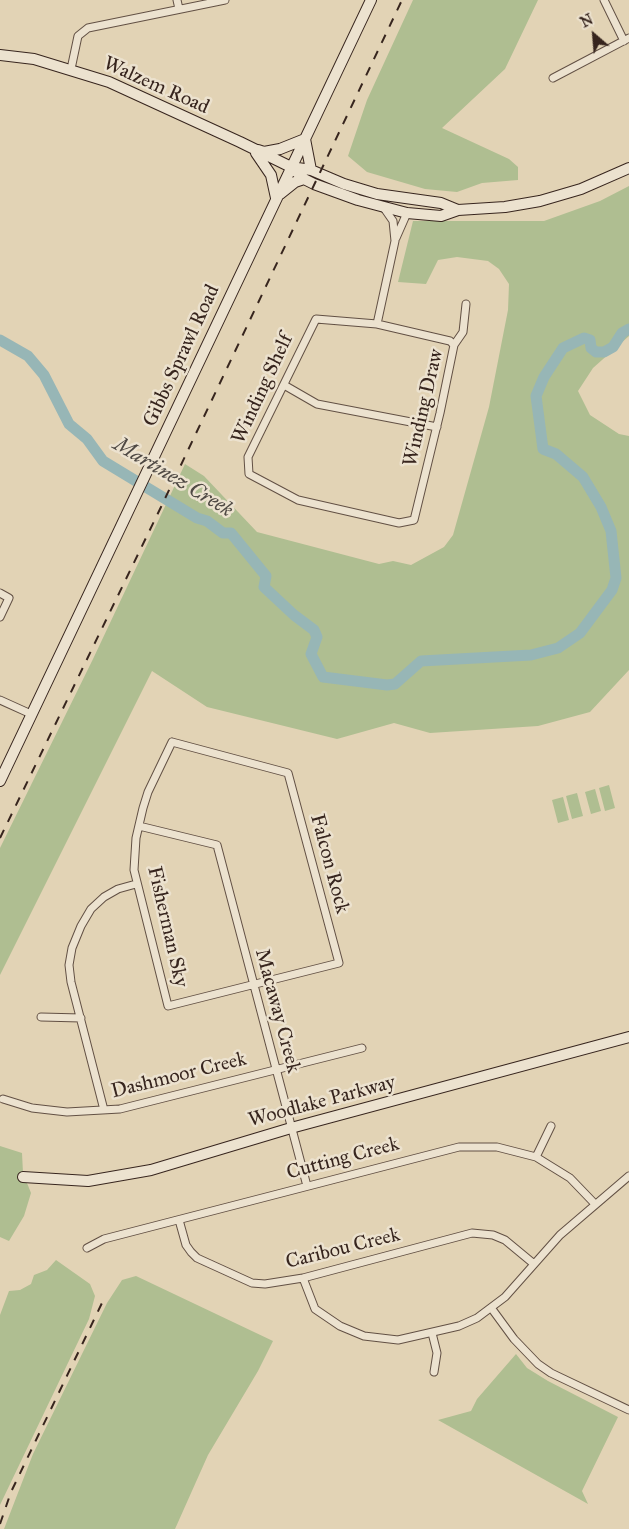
<!DOCTYPE html>
<style>
body{margin:0}
#map{position:relative;width:629px;height:1529px;overflow:hidden;background:#e2d3b5;font-family:"IM FELL Great Primer",serif}
canvas{display:block}
.north{position:absolute;left:569px;top:10px;width:50px;height:50px;-webkit-text-stroke:4px #ece2cf;paint-order:stroke;rotate:333deg;font-size:14px;font-weight:700;line-height:20px;text-align:center;color:#37251e}
.north::after{content:'';display:block;margin:auto;width:18px;height:22px;background:#37251e;clip-path:polygon(50% 0,100% 100%,50% 72%,0 100%)}
</style>
<div id="map">
<canvas width="629" height="1529"></canvas>
<div class="north">N</div>
</div>
<script>
const c = document.querySelector('canvas').getContext('2d');
c.lineJoin = 'round';
function paint(path, color) {
  c.fillStyle = color;
  c.fill(path, 'evenodd');
}
function shape(rows) {
  const path = new Path2D();
  for (const r of rows) {
    path.moveTo(r[0], r[1]);
    for (let i = 2; i < r.length; i += 2) path.lineTo(r[i], r[i + 1]);
  }
  return path;
}
function stroke(path, color, width, dash) {
  c.strokeStyle = color;
  c.lineWidth = width;
  c.lineCap = dash ? 'butt' : 'round';
  c.setLineDash(dash || []);
  c.stroke(path);
}
function write(font, color, halo, rows, align = 'center') {
  c.font = font + ' "IM FELL Great Primer",serif';
  c.lineWidth = 5;
  c.setLineDash([]);
  c.textBaseline = 'middle';
  c.strokeStyle = halo;
  c.fillStyle = color;
  for (const [text, x, y, turn = 0] of rows) {
    c.save();
    c.translate(x, y);
    c.rotate((+turn || 0) * Math.PI / 180);
    c.textAlign = isNaN(turn) ? turn : align;
    if (halo) c.strokeText(text, 0, 0);
    c.fillText(text, 0, 0);
    c.restore();
  }
}
paint(shape([
 [413,0,538,0,505,69,442,128,509,159,518,167,518,180,482,183,457,192,425,189,367,172,348,156,367,100],
 [629,186,629,336,593,368,578,391,590,415,619,434,629,436,629,670,590,712,538,726,430,733,394,723,337,739,207,707,152,671,0,975,0,848,93,659,185,464,204,476,257,532,379,564,393,561,411,565,444,547,453,535,489,407,508,310,509,284,499,269,488,261,457,257,438,260,426,284,398,282,413,221,544,221,600,201],
 [609,785,615,808,605,811,599,788],
 [595,789,601,811,591,814,585,792],
 [577,793,583,816,572,819,566,796],
 [563,797,569,820,558,823,552,800],
 [0,1146,22,1153,23,1173,31,1193,24,1216,9,1241,0,1237],
 [56,1260,90,1284,95,1296,89,1319,0,1505,0,1315,9,1291,20,1290,31,1284,34,1275,47,1270],
 [136,1276,273,1341,258,1371,208,1455,175,1529,4,1529,33,1454,107,1303,122,1280],
 [516,1354,527,1368,548,1381,618,1417,582,1491,588,1504,438,1420,471,1411,477,1399]
]), '#afbe91');
stroke(shape([
 [0,340,28,356,44,375,69,424,87,439,103,461,197,518,207,521,223,533,231,533,266,576,264,587,294,615,314,630,317,637,311,654,323,677,387,685,395,684,421,661,531,655,558,648,580,633,612,590,616,578,611,531,601,507,583,477,556,454,543,449,536,396,544,377,563,348,584,338,590,340,591,348,596,352,604,352,613,347,622,333,629,329]
]), '#97b6b6', 11);
const street = shape([
 [177,0,179,9],
 [604,0,624,41],
 [71,69,78,36,88,28,225,0],
 [553,78,629,38],
 [396,238,407,213],
 [377,324,395,241,393,221,384,208],
 [454,345,450,341,377,324,316,319,248,457,249,474,298,500,399,523,414,520,440,413,454,345,463,332,466,304],
 [284,385,317,404,437,427],
 [0,593,9,598,0,617],
 [0,700,31,714],
 [172,742,288,773,339,963,168,1006,134,870,136,838,143,808,148,792,172,742],
 [139,826,217,845,307,1186],
 [41,1017,81,1018],
 [3,1099,32,1108,67,1112,120,1109,362,1048],
 [104,1110,71,982,69,965,72,948,81,926,91,909,104,897,118,889,136,884],
 [536,1157,551,1126],
 [179,1220,186,1245,191,1252,197,1258,252,1283,265,1284,303,1278,472,1233,493,1235,505,1240,534,1264],
 [87,1248,104,1239,459,1147,497,1147,536,1157,570,1178,595,1204],
 [303,1278,315,1309,340,1326,364,1336,398,1340,459,1326,477,1318,505,1297,560,1235,629,1176],
 [492,1309,514,1339,538,1364,551,1373,629,1410],
 [432,1333,437,1353,434,1372]
]);
const secondary = shape([
 [0,55,34,59,109,82,240,142,291,167,304,179,314,184,358,200,407,213,441,216,458,210,505,207,540,201,581,189,629,168],
 [305,139,311,170],
 [258,150,264,152,280,149,305,139],
 [256,153,271,175,276,198],
 [291,167,311,170,344,184,377,194,441,203,458,210],
 [280,194,295,182,304,179],
 [0,781,371,0],
 [23,1177,88,1181,151,1170,291,1128,629,1037]
]);
stroke(street, '#625044', 9);
stroke(secondary, '#37251e', 12);
stroke(street, '#ece2cf', 7);
stroke(secondary, '#ece2cf', 10);
stroke(shape([
 [0,838,161,507,402,0],
 [0,1524,11,1492,102,1303]
]), '#37251e', 2, [9, 9]);
write('20px', '#37251e', '#ece2cf', [
 ["Walzem Road",156,86,24],
 ["Gibbs Sprawl Road",182,356,-65],
 ["Winding Shelf",263,389,-65],
 ["Winding Draw",424,408,-77],
 ["Falcon Rock",329,864,75],
 ["Fisherman Sky",167,927,77],
 ["Macaway Creek",277,1011,75],
 ["Dashmoor Creek",179,1076,-14],
 ["Woodlake Parkway",322,1102,-15],
 ["Cutting Creek",343,1159,-15],
 ["Caribou Creek",343,1249,-14]
]);
write('italic 21px', '#4f4944', '#ece2cf', [
 ["Martinez Creek",173,478,31]
]);
</script>
